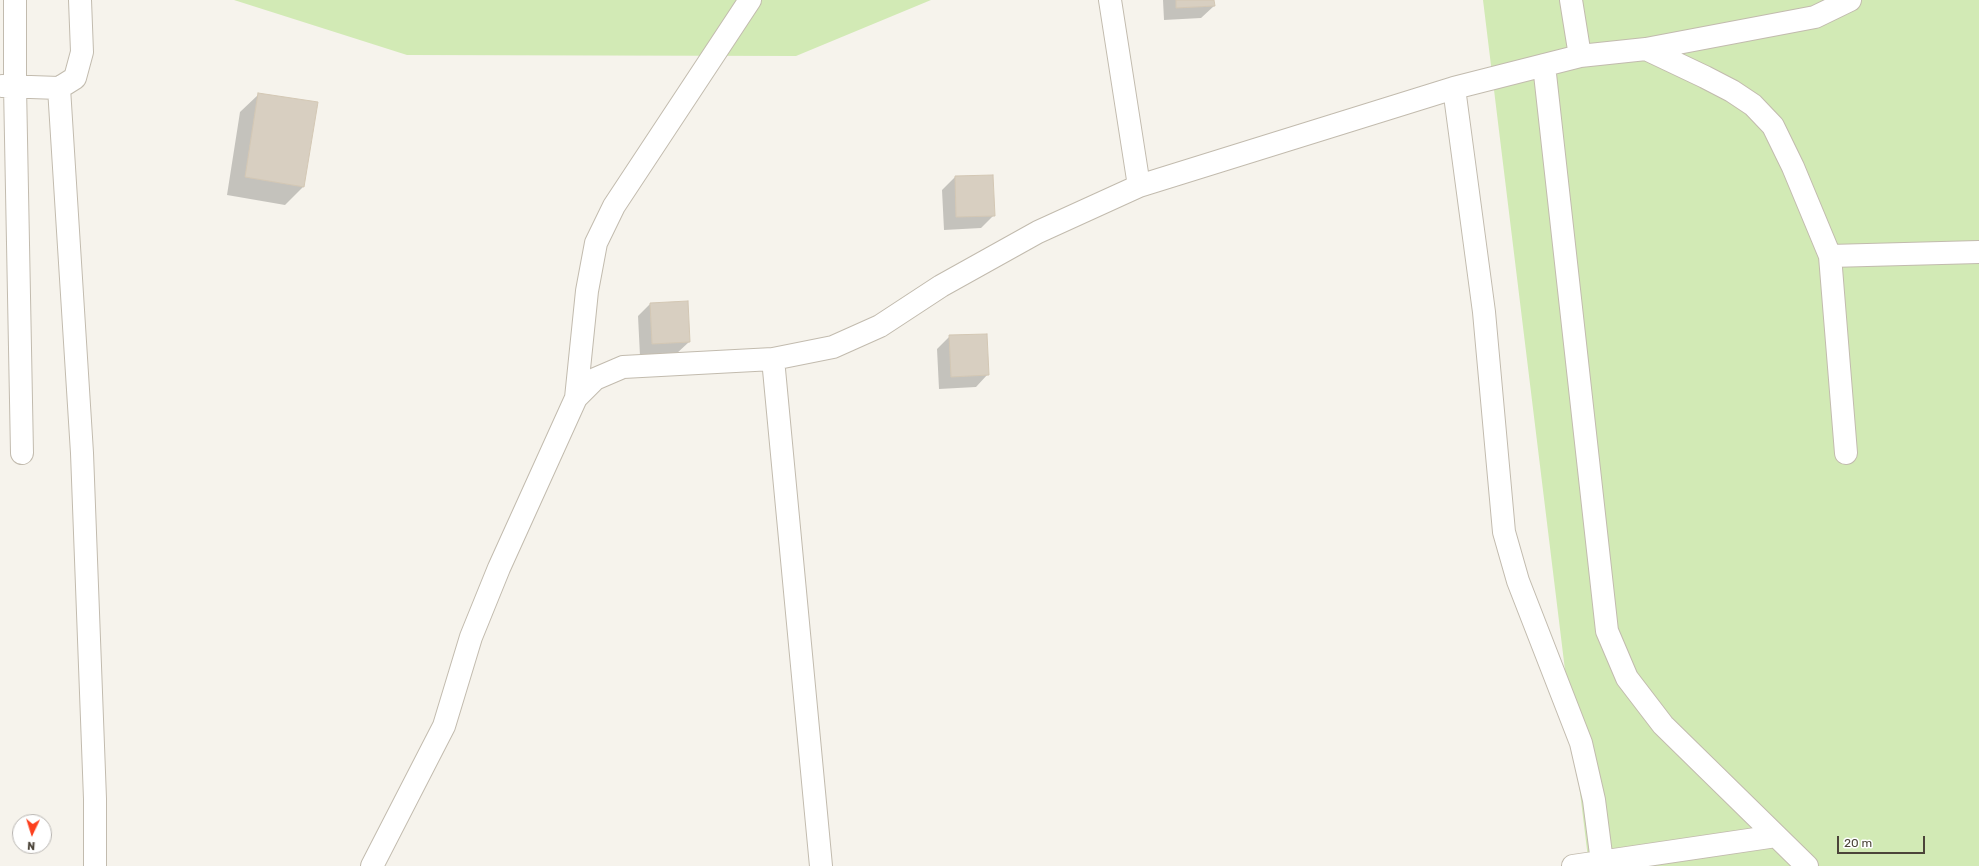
<!DOCTYPE html>
<style>
body{margin:0}
#map{position:relative;width:1979px;height:866px;overflow:hidden;background:#f6f3ec;font-family:Rubik,sans-serif}
canvas{display:block}
.north{position:absolute;left:12px;top:814px;width:40px;height:40px;box-sizing:border-box;background:#fff;border:1px solid #b7b4b0;border-radius:50%;rotate:184deg;font-size:11px;font-weight:700;line-height:16px;text-align:center;color:#4b4439}
.north::after{content:'';display:block;margin:auto;width:14px;height:18px;background:#fc3f1d;clip-path:polygon(50% 0,100% 100%,50% 72%,0 100%)}
.scale{position:absolute;left:1837px;top:836px;width:88px;height:18px;box-sizing:border-box;border:2px solid #4b4439;border-top:0;padding-left:5px;font-size:12px;line-height:14px;white-space:nowrap;color:#4b4439;-webkit-text-stroke:3px #fff;paint-order:stroke}
</style>
<div id="map">
<canvas width="1979" height="866"></canvas>
<div class="north">N</div>
<div class="scale">20 m</div>
</div>
<script>
const c = document.querySelector('canvas').getContext('2d');
c.lineJoin = 'round';
function paint(path, color) {
  c.fillStyle = color;
  c.fill(path, 'evenodd');
}
function shape(rows) {
  const path = new Path2D();
  for (const r of rows) {
    path.moveTo(r[0], r[1]);
    for (let i = 2; i < r.length; i += 2) path.lineTo(r[i], r[i + 1]);
  }
  return path;
}
function stroke(path, color, width, dash) {
  c.strokeStyle = color;
  c.lineWidth = width;
  c.lineCap = dash ? 'butt' : 'round';
  c.setLineDash(dash || []);
  c.stroke(path);
}
paint(shape([
 [234,0,931,0,796,56,407,55],
 [1483,0,1979,0,1979,866,1589,866]
]), '#d2eab5');
paint(shape([
 [1163,0,1213,0,1214,6,1201,18,1164,20],
 [259,94,304,186,285,205,227,195,240,112],
 [955,177,994,215,981,228,944,230,942,190],
 [650,304,689,342,676,354,640,356,638,316],
 [950,336,988,374,976,387,939,389,937,349]
]), '#0003');
const building = shape([
 [1176,0,1214,0,1215,6,1176,8,1176,0],
 [258,93,318,102,304,187,245,177,258,93],
 [993,175,995,216,956,217,955,176,993,175],
 [688,301,690,342,652,344,650,303,688,301],
 [987,334,989,375,951,377,949,335,987,334]
]);
paint(building, '#d8cfc1');
stroke(building, '#d3c7b4', 1);
const minor = shape([
 [15,0,15,86,22,453],
 [1110,0,1139,186],
 [1571,0,1580,56],
 [1646,49,1705,77,1732,91,1753,105,1773,126,1793,167,1830,256,1846,453],
 [1544,65,1607,631,1627,678,1663,725,1807,866],
 [2,86,59,88,75,78,82,52,80,0],
 [59,88,82,453,95,799,95,866],
 [1454,88,1484,312,1504,532,1518,581,1581,743,1594,800,1602,862],
 [1830,256,1979,252],
 [773,359,821,866],
 [576,398,587,291,596,243,614,206,750,0],
 [372,866,444,726,471,637,499,568,576,398,595,379,623,367,773,359,833,347,880,326,941,286,1038,232,1139,186,1454,88,1580,56,1646,49,1815,17,1850,0],
 [1573,866,1776,836]
]);
stroke(minor, '#c2bbae', 24);
stroke(minor, '#fff', 22);
</script>
